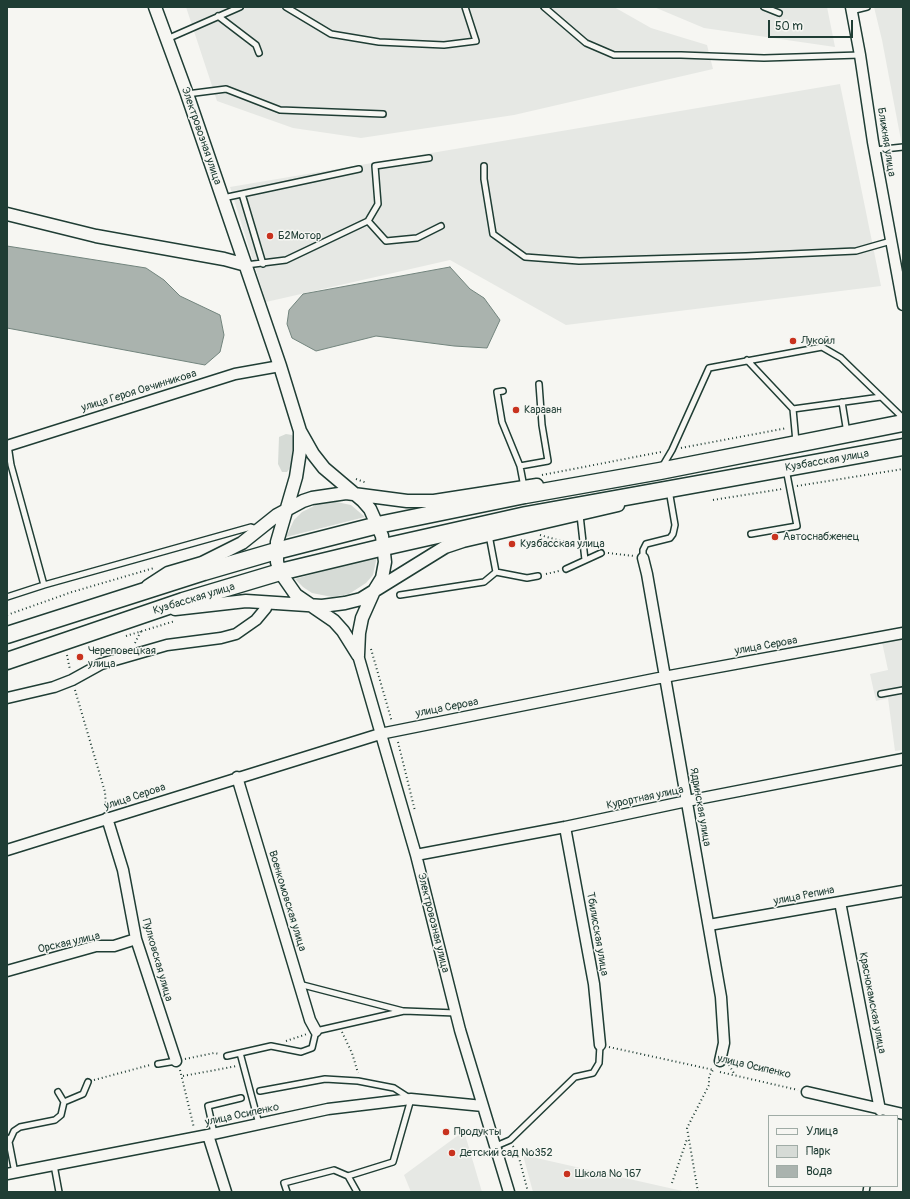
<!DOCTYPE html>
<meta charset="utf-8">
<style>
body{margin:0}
#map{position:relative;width:910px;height:1199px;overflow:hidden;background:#f6f6f2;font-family:Pangolin,sans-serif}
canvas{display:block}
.frame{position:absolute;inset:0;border:8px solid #1f3d34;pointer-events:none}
.legend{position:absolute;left:768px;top:1115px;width:130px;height:72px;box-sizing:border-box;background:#f6f6f2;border:1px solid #a0aca6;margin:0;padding:5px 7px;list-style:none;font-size:12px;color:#1f3d34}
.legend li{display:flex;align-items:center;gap:8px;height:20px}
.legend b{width:20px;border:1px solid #a0aca6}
.scale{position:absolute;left:768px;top:20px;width:85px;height:18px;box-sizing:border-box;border:2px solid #1f3d34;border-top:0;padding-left:5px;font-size:12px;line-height:14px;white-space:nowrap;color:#1f3d34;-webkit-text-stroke:3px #f6f6f2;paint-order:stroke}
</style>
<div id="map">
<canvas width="910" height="1199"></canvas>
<div class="frame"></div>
<ul class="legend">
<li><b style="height:5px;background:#f6f6f2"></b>Улица</li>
<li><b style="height:11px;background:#d6dbd6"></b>Парк</li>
<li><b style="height:11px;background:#aab3ae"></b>Вода</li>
</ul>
<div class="scale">50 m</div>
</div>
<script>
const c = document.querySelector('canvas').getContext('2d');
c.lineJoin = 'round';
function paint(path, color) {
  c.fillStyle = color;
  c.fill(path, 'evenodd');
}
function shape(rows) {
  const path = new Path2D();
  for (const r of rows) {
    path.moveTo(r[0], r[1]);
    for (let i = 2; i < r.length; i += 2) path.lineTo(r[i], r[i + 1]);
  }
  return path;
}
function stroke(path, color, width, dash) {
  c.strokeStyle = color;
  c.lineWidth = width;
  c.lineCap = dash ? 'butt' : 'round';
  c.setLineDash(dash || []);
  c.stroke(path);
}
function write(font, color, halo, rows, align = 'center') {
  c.font = font + ' Pangolin,sans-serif';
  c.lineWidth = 3;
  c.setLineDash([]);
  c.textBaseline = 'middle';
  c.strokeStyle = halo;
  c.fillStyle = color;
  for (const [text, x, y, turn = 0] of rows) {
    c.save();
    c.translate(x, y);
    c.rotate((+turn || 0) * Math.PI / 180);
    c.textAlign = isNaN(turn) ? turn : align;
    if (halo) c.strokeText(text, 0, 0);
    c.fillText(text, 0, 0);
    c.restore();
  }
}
paint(shape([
 [186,7,614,7,651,28,707,45,713,69,514,115,361,138,293,128,217,101],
 [654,7,827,7,835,47,704,28],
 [874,7,903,7,903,151,882,40],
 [840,84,881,286,566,325,450,260,266,302,230,187],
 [903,638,903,750,895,751,888,698,876,701,870,674,888,670,882,642],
 [464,1131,482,1192,411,1192,404,1175],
 [523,1155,687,1192,533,1192]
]), '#e6e8e4');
paint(shape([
 [286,434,292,435,294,438,294,450,292,465,287,472,282,472,278,464,279,437],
 [332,501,351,505,365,517,286,537,294,520,302,512,320,503],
 [377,556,373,575,366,583,349,594,332,597,312,593,303,587,295,579]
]), '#d6dbd6');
const water = shape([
 [7,246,146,268,164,280,180,296,220,315,224,335,220,352,205,365,7,328,7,246],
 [450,267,470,289,484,298,500,320,487,348,454,346,376,336,316,351,292,338,287,324,289,310,303,294,450,267]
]);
paint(water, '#aab3ae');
stroke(water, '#72847d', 1);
const service = shape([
 [286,7,331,34,379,42,444,45,476,41,465,7],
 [544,7,586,43,614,55,681,55,764,58,860,55],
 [764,7,779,13],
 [851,11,867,7],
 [218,16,256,45,259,53],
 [167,39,240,7],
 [187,94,226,89,280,110,383,114],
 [875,150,903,147],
 [484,166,484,179,493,234,525,257,579,261,746,256,856,251,891,241],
 [242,194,263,264],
 [223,198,359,169],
 [368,221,378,204,375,166,429,158],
 [246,265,286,260,368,221,386,241,417,238,441,226],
 [747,360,793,409,796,442],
 [503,391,497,392,502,422,520,466],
 [842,402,847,433],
 [793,409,881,397],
 [662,467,672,450,709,368,822,347,841,358,903,418],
 [524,487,520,466,548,461,542,425,539,384],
 [580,515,585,560],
 [751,534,797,526,786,469],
 [489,535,496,572],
 [643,558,643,550,646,544,670,538,673,534,675,525,669,490],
 [566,569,601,553],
 [44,585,251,527,257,529],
 [400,595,484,582,496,572,527,578,538,576],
 [7,597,44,585,11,465,8,445],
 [881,694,903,690],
 [299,984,403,1011],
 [240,1053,259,1124],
 [227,1056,271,1046,301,1052,312,1048,316,1031,404,1011,456,1013],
 [158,1064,176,1061],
 [260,1091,325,1079,358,1081,394,1088,411,1099,393,1162,348,1176,334,1170,284,1183,287,1192],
 [58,1092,64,1102],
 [214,1133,208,1106,241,1098],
 [7,1138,9,1142,14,1131,20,1127,55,1120,61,1115,64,1102,83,1094,88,1082],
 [9,1142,15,1173],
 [496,1146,510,1140,575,1077,593,1073,599,1063,600,1045],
 [54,1165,59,1192],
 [348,1176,357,1192],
 [866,1192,867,1186]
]);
const minor = shape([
 [851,7,860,55,873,142,903,305],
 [7,446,235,374,280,366],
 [643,558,647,574,721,997,724,1043,720,1061],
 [358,655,416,855,460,1030,509,1192],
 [7,698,54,687,72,680,101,664,167,645,221,638,236,634,256,620,266,608,267,602],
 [237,777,310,1020,316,1031],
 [107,818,123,870,136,939,176,1061],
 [565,827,594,984,600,1045],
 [7,850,380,734,664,677,903,633],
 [416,855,565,827,687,801,903,759],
 [840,902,880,1110],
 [709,925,903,891],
 [7,971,96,946,114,946,136,939],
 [807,1092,903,1114],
 [208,1135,226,1192],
 [7,1174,208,1135,328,1109,411,1099,483,1106]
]);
const tertiary = shape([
 [155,7,187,94,280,366,300,431,313,454,324,468,363,501,370,509,382,536,385,562,382,578,374,591,362,618,359,633,358,655],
 [7,214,96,236,224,259,246,265],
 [300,432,300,451,296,477,277,542,277,562,280,572,296,595,334,621,343,631,358,655],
 [148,586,168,573,202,563,242,543,277,515,303,501,312,498,346,493,407,501,434,501,537,485],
 [175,609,246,601,322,606,345,603,361,599,445,547,463,541,618,505]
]);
const primary = shape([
 [7,635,204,572,276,551,378,525,525,495,660,471,903,423],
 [7,661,183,601,280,572,384,547,526,515,903,447]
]);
stroke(service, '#1f3d34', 8);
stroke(minor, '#1f3d34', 13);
stroke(tertiary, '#1f3d34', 15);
stroke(primary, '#1f3d34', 19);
stroke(shape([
 [681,448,787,428],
 [542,475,661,452],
 [356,479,367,483],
 [797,486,903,469],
 [713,500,782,489],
 [540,535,561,541,575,541],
 [608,553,634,556],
 [546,574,559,571],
 [7,615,72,592,154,568],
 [126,636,175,621],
 [135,643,141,631],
 [371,649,392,722],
 [67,655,70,670],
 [75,690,105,792,106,807],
 [398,742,415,811],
 [342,1032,352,1053,358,1073],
 [286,1041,307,1034],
 [609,1047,714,1070],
 [185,1059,214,1053,220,1054],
 [729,1065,735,1075],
 [180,1070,194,1128],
 [720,1072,798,1090],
 [183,1076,237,1066],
 [94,1080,150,1065],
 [513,1146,518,1154,528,1192],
 [672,1183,687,1139],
 [698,1192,687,1128,709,1085,709,1076,713,1070]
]), '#1f3d34', 2, [1, 3]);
stroke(service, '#f6f6f2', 5);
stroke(minor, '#f6f6f2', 10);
stroke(tertiary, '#f6f6f2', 12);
stroke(primary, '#f6f6f2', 16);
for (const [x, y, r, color] of [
 [270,236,4,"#c8321e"],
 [793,341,4,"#c8321e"],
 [516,410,4,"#c8321e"],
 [775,537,4,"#c8321e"],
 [512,544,4,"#c8321e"],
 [80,657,4,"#c8321e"],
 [446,1132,4,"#c8321e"],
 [452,1153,4,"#c8321e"],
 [567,1174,4,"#c8321e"]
]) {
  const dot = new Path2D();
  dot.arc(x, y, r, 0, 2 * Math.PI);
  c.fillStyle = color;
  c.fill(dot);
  stroke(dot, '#f6f6f2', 1.5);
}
write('11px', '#1f3d34', '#f6f6f2', [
 ["Электровозная улица",201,136,71],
 ["Ближняя улица",886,142,81],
 ["улица Героя Овчинникова",139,391,-17],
 ["Кузбасская улица",827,461,-10],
 ["Кузбасская улица",194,599,-17],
 ["улица Серова",766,646,-10],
 ["улица Серова",447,708,-11],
 ["улица Серова",135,797,-18],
 ["Курортная улица",645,798,-12],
 ["Ядринская улица",700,807,80],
 ["улица Репина",804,896,-11],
 ["Военкомовская улица",287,901,73],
 ["Электровозная улица",433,923,76],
 ["Тбилисская улица",597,934,80],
 ["Орская улица",69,943,-13],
 ["Пулковская улица",157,960,74],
 ["Краснокамская улица",872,1003,79],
 ["улица Осипенко",754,1067,13],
 ["улица Осипенко",242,1115,-12]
]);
write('11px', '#1f3d34', '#f6f6f2', [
 ["Б2Мотор",278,236],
 ["Лукойл",801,341],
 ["Караван",524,410],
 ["Автоснабженец",783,537],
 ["Кузбасская улица",520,544],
 ["Череповецкая",88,651],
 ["улица",88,664],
 ["Продукты",454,1132],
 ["Детский сад №352",460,1153],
 ["Школа № 167",575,1174]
], 'left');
</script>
